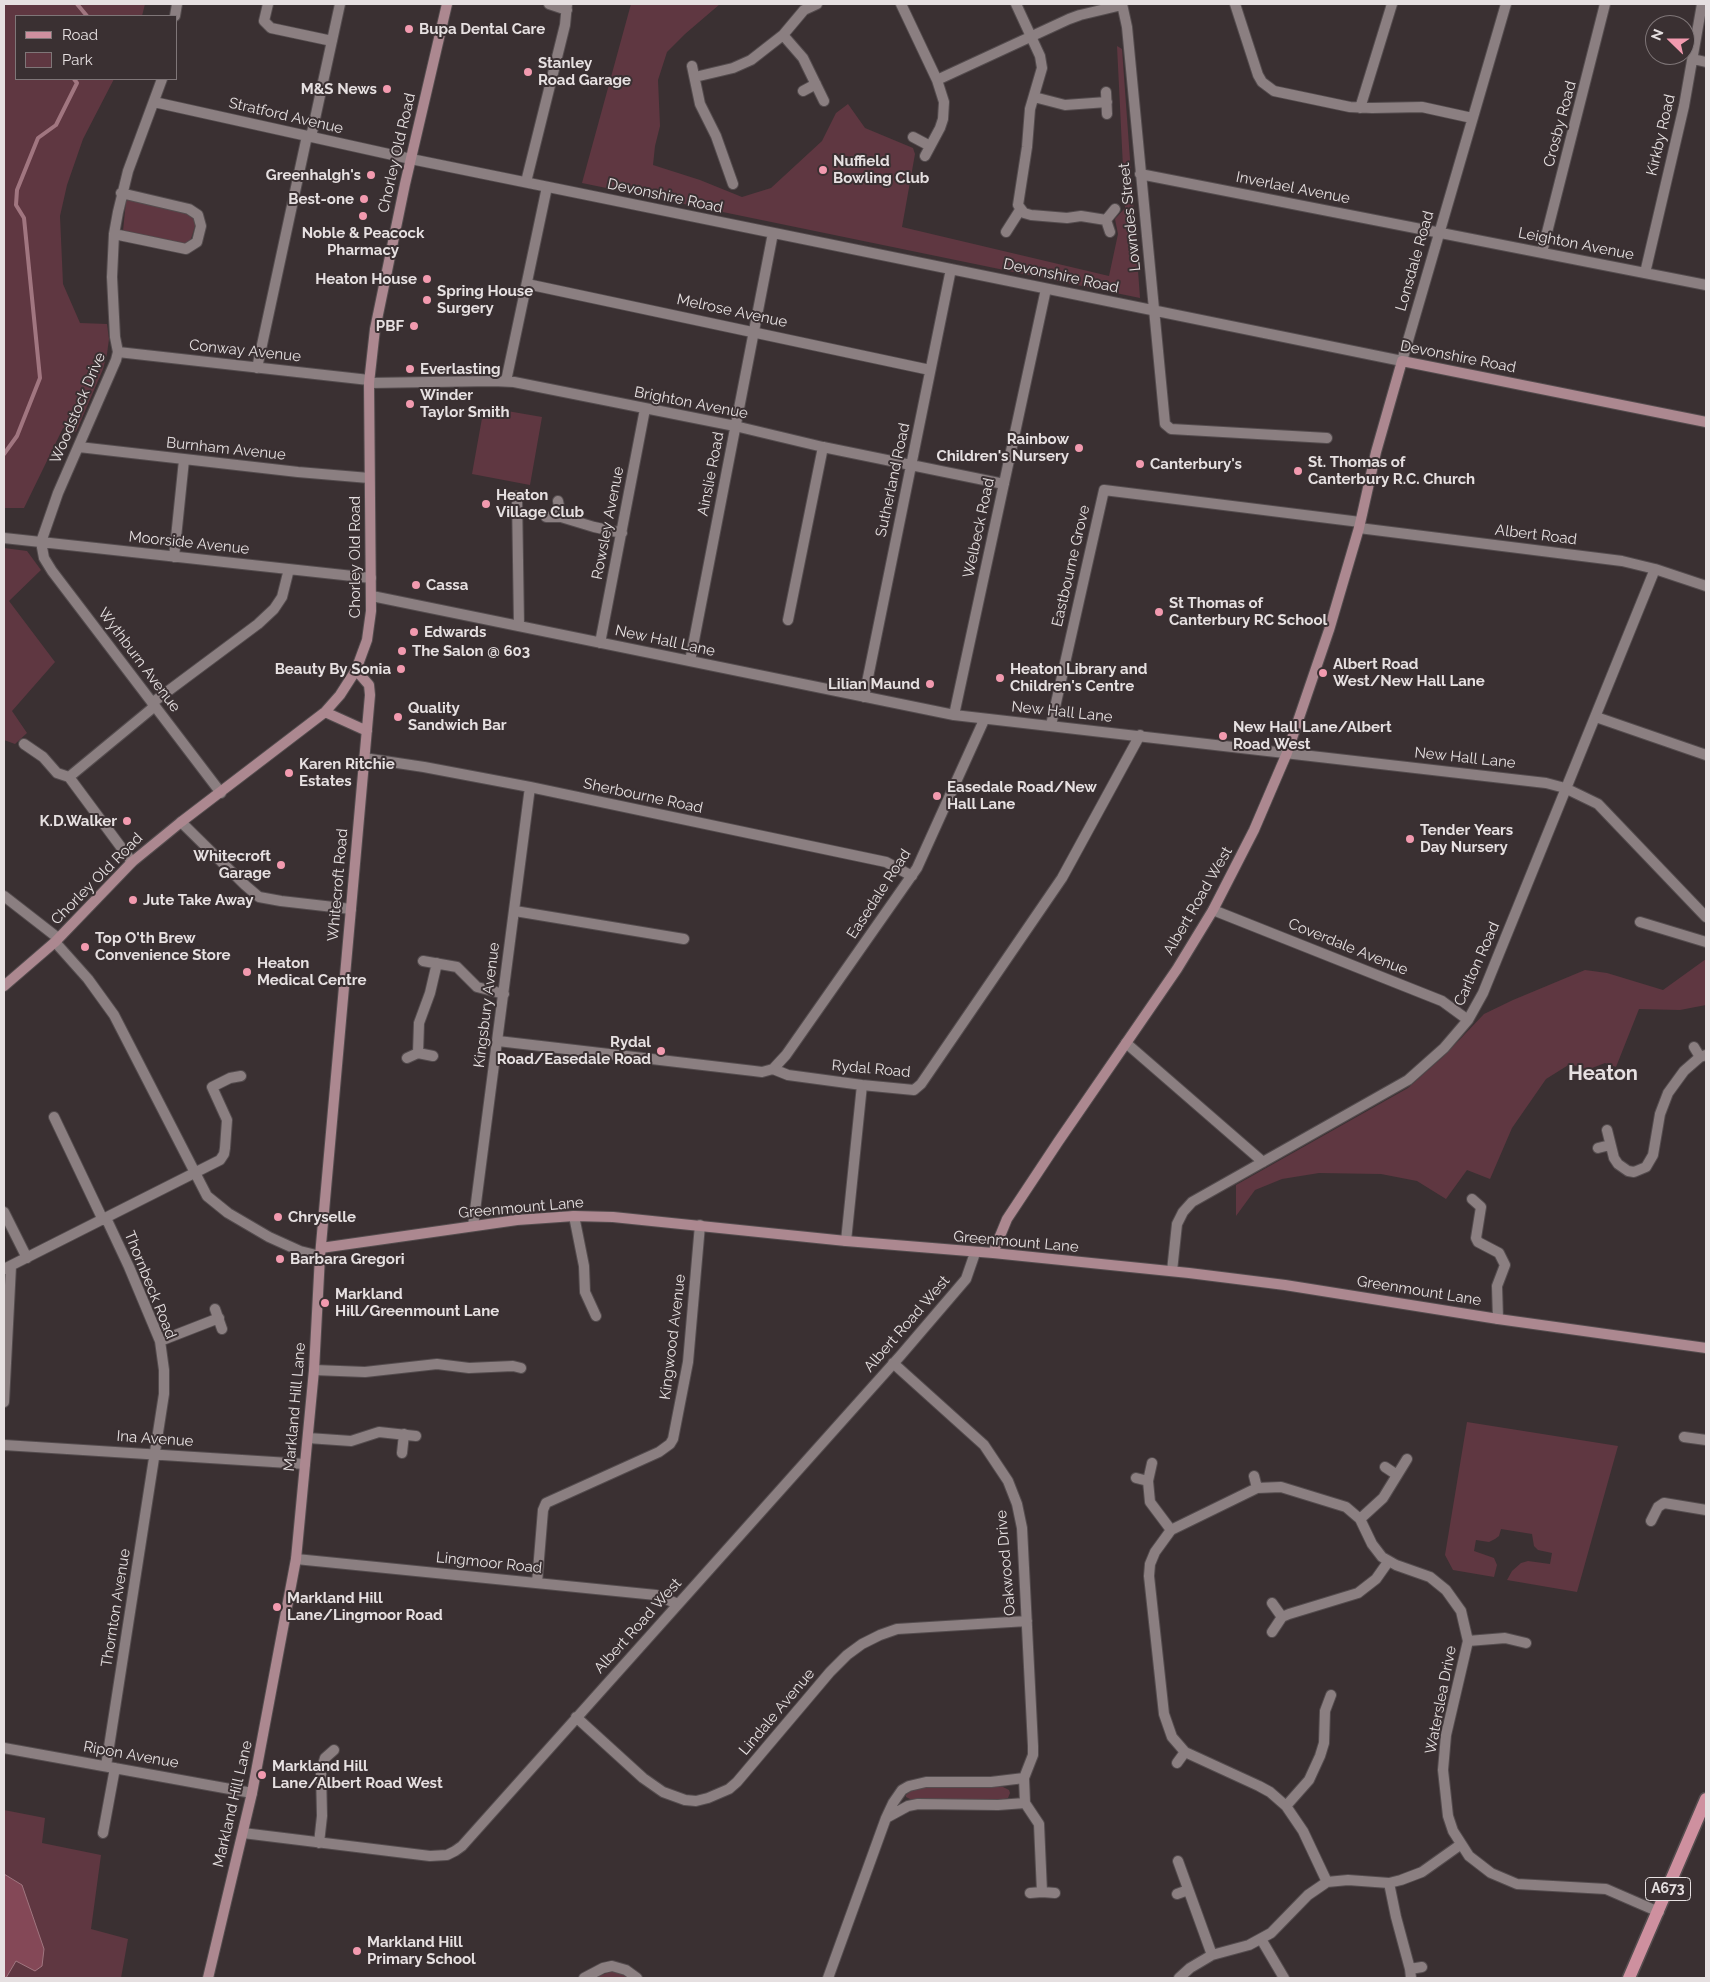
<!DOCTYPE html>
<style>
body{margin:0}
#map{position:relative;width:1710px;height:1982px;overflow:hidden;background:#3a3032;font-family:Raleway,sans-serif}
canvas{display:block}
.frame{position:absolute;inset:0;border:5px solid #e6e0e1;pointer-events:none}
.legend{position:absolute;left:15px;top:15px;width:162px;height:65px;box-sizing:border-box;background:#3a3032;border:1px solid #7f7678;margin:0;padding:6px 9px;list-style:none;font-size:15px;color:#e6e0e1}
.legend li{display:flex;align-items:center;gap:10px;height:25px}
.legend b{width:25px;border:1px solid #7f7678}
.north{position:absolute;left:1645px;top:15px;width:50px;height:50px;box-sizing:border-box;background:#3a3032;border:1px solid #7f7678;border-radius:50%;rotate:292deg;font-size:14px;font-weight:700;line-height:20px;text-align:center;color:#e6e0e1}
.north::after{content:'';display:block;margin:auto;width:18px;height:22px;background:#f29aaf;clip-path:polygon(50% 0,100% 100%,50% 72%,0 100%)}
</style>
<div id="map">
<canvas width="1710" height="1982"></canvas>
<div class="frame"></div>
<ul class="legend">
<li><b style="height:6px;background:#ce909f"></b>Road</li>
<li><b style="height:14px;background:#5f3741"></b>Park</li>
</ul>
<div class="north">N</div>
</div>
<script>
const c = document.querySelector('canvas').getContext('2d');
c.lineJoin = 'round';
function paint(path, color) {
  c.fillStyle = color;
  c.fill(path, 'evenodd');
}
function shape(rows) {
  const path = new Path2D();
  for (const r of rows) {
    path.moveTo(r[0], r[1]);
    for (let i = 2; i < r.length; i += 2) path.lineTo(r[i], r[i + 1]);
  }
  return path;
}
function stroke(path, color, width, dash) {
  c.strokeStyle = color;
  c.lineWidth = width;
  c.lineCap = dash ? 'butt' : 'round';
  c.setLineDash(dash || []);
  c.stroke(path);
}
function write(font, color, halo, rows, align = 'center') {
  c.font = font + ' Raleway,sans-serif';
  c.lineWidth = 4;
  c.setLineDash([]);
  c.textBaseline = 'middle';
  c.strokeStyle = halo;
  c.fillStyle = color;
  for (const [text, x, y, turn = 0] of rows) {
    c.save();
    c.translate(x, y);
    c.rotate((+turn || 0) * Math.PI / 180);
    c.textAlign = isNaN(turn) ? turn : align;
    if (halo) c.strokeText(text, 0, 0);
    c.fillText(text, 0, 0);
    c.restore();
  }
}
paint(shape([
 [4,4,145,4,142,16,16,16,16,79,114,79,83,139,67,185,60,216,63,284,80,323,107,324,109,339,107,354,103,369,76,432,63,428,24,508,4,508],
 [631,4,720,4,685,34,667,52,658,80,660,126,655,146,653,165,700,180,742,197,771,188,822,141,836,113,848,104,865,128,913,148,915,154,902,227,1109,276,1118,234,1115,219,1125,208,1117,46,1122,49,1140,298,582,183],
 [129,199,182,212,193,217,196,223,191,239,184,245,123,231,126,201],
 [484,407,542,417,530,485,472,474],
 [4,548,27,551,41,570,9,601,55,662,12,711,27,733,15,744,4,740],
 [1706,959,1706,1005,1680,1010,1639,1009,1616,1067,1605,1063,1587,1070,1570,1064,1546,1079,1512,1128,1490,1179,1467,1170,1446,1199,1417,1181,1381,1174,1319,1173,1282,1179,1255,1190,1236,1216,1236,1185,1408,1088,1444,1056,1484,1014,1513,1000,1585,970,1607,973,1663,990],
 [1467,1422,1618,1446,1577,1592,1507,1580,1512,1571,1521,1563,1528,1561,1550,1564,1552,1553,1538,1550,1534,1546,1532,1534,1501,1529,1499,1536,1495,1539,1489,1542,1476,1540,1474,1551,1494,1558,1497,1565,1494,1577,1453,1570,1445,1555],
 [924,1787,1003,1787,1009,1790,1010,1793,1008,1798,1004,1799,910,1799,906,1797,906,1795,911,1791],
 [4,1810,45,1818,42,1843,101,1855,91,1929,128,1939,121,1978,6,1978,16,1961,22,1885,4,1874],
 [612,1971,620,1972,629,1978,594,1978]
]), '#5f3741');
const water = shape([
 [4,1874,22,1885,44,1949,42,1966,35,1971,16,1961,6,1978,4,1978,4,1874]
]);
paint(water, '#844857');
stroke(water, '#a17680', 1);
stroke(shape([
 [77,4,87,16],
 [4,454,17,436,40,378,24,218,16,205,17,190,38,138,56,125,77,83,74,79]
]), '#a17680', 4);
const street = shape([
 [268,4,264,21,271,28,332,41],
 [549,4,567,10],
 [901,4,937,80,944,102,943,119,940,128,925,156],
 [1016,4,1040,56,1042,68,1030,109,1027,147,1018,205,1024,213,1031,215,1067,218,1081,216,1106,220],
 [1122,4,1127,27,1165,424,1171,429,1327,438],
 [1235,4,1258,75,1262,82,1274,91,1350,107,1372,108,1422,107,1472,118],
 [175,16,177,4],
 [783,35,803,58,824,101],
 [1693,59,1706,62],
 [692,66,700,104,716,136,733,184],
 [695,77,733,68,751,60,783,35,804,10,817,4],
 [162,79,128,171,118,212,114,234,112,277,115,337,118,352,116,360,58,493,41,542,44,558,52,571,221,793],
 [937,80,1069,19,1080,15,1122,5],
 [803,91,816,84],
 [1106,92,1107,114],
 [1034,97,1065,105,1107,102],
 [154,102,411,159,1402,361,1506,4],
 [1360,108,1392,4],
 [311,137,340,4],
 [913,137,930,146],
 [1140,174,1706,285],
 [526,182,565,25,567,4],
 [1006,232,1020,210],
 [1110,232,1106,220,1115,209],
 [114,234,186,249,197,242,201,226,198,215,189,209,121,193],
 [1542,252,1605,4],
 [1645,273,1684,106,1702,4],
 [527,284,930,370],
 [118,352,369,380],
 [257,368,307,136],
 [506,381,547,187],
 [369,383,493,381,514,382,735,426,823,447,1004,484],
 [79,447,298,472,369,478],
 [517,496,519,626],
 [558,501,561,517],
 [546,517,561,517,594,527,622,533],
 [1359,528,1622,561,1655,569,1706,586],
 [4,538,371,578],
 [174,557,184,460],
 [372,596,954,715,1546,783,1565,788,1598,804,1706,917],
 [788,620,823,447],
 [600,643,645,409],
 [690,661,773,233],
 [864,697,951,269],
 [152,703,258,624,274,609,282,597,289,569],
 [954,715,1046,289],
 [1596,717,1706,755],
 [1051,725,1104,490,1360,522],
 [24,744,43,757,57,773,69,777],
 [364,758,424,767,530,787,886,862,912,876],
 [69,777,155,706],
 [69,777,132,862],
 [181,822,245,885,259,897,281,901,351,909],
 [4,896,58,938],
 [1213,910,1442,1001,1468,1020],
 [515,911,684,939],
 [1640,922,1706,942],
 [55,942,88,979,114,1015,207,1196,228,1213,269,1237,300,1251,320,1256],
 [423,961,457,967,477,987,504,994],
 [498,1041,754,1071,762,1072,773,1069,788,1075,862,1085,914,1090,921,1084,1062,878,1140,735],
 [1126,1043,1263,1162],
 [1694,1047,1700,1057],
 [418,1053,419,1023,430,993,437,963],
 [407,1058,418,1053,433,1056],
 [773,1069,786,1055,917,868,984,720],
 [54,1117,103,1220],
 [1607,1130,1614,1158,1618,1164,1628,1171,1634,1172,1646,1167,1653,1155,1660,1114,1668,1093,1684,1071,1700,1057,1706,1055],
 [1598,1148,1610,1145],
 [1472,1199,1481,1207,1476,1238,1478,1242,1499,1253,1505,1265,1497,1286,1498,1319],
 [4,1212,27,1258],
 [574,1216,584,1266,585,1292,596,1316],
 [473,1226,530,787],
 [846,1241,862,1085],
 [4,1269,220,1160,224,1154,225,1148,227,1120,212,1087,230,1078,241,1076],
 [1172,1271,1177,1224,1183,1212,1192,1202,1408,1080,1444,1048,1468,1020,1483,993,1655,569],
 [215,1309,222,1329],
 [160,1341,219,1318],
 [893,1363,984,1445,1008,1481,1017,1504,1022,1528,1033,1746,1033,1755,1024,1778,1025,1803,1039,1824,1042,1892],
 [314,1370,365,1372,437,1364,469,1368,513,1366,521,1368],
 [4,1402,11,1266],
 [1684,1437,1706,1440],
 [308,1438,351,1441,379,1432,416,1436],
 [4,1445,305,1464],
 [402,1453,404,1434],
 [1152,1463,1148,1481,1150,1502,1171,1530],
 [1385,1467,1397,1475],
 [1254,1476,1257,1488],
 [1136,1478,1148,1481],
 [1360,1519,1383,1498,1407,1459],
 [1651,1521,1658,1507,1664,1503,1706,1510],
 [296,1559,656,1595,678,1604],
 [537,1583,543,1510,546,1503,659,1452,670,1444,673,1439,688,1362,700,1225],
 [1272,1603,1282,1617],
 [1272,1632,1282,1617,1289,1614,1358,1593,1376,1579,1388,1562],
 [1468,1641,1505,1638,1526,1643],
 [576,1717,643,1778,663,1792,685,1800,696,1801,708,1798,729,1789,737,1782,830,1672,847,1655,862,1644,880,1635,897,1629,1027,1621],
 [4,1748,252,1793],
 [1177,1763,1185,1752],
 [106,1766,164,1394,164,1370,160,1341,129,1267,106,1218],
 [1286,1806,1309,1780,1320,1756,1324,1743,1325,1711,1331,1695],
 [886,1818,908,1806,918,1804,998,1805,1025,1803],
 [103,1833,115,1768],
 [243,1833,430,1856,447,1855,455,1851,462,1846,901,1355,966,1279,975,1253],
 [319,1843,322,1816,321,1771,325,1758,334,1750],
 [1178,1861,1212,1955],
 [1327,1882,1303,1831,1286,1806,1270,1792,1259,1786,1185,1752,1172,1737,1164,1714,1149,1576,1150,1564,1155,1552,1171,1530,1257,1488,1281,1487,1346,1507,1360,1519,1372,1544,1382,1557,1396,1565,1430,1577,1446,1590,1461,1611,1468,1641,1446,1735,1443,1770,1448,1816,1453,1831,1469,1856,1491,1873,1517,1884,1606,1889,1659,1912],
 [1389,1883,1396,1917,1410,1969,1411,1978],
 [1030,1893,1042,1892,1055,1893],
 [1177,1894,1188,1890],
 [1261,1939,1284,1978],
 [1410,1969,1422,1967],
 [584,1978,603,1968,612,1966,626,1970,637,1978],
 [828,1978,886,1818,893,1803,902,1790,909,1786,926,1782,991,1782,1024,1778],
 [1179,1978,1190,1968,1212,1955,1249,1945,1271,1933,1308,1895,1327,1882,1348,1880,1389,1883,1401,1880,1422,1872,1460,1845]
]);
const secondary = shape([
 [325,712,367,731],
 [4,986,55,942,132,862,181,822,325,712,340,695,356,670,367,640,371,611,369,383,375,329,405,184,447,4],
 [321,1248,517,1220,574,1216,613,1217,846,1241,993,1253,1189,1273,1285,1285,1498,1319,1706,1348],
 [993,1253,1007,1219,1058,1142,1177,969,1213,910,1254,830,1287,753,1329,630,1359,528,1376,452,1402,361,1706,422],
 [208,1978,252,1793,296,1559,314,1370,320,1256,370,695,369,685,356,670]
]);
const primary = shape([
 [1629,1978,1706,1799]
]);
stroke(street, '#544c4e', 12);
stroke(secondary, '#544c4e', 12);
stroke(primary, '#544c4e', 15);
stroke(street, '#8b7f81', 10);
stroke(secondary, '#ac8890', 10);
stroke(primary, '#ce909f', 12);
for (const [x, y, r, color] of [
 [409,29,5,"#f29aaf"],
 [528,72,5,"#f29aaf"],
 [387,89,5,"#f29aaf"],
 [823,170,5,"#f29aaf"],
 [371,175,5,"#f29aaf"],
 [364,199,5,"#f29aaf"],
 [363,216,5,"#f29aaf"],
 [427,279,5,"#f29aaf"],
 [427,300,5,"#f29aaf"],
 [414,326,5,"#f29aaf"],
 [410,369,5,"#f29aaf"],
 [410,404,5,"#f29aaf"],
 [1079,448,5,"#f29aaf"],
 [1140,464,5,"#f29aaf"],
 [1298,471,5,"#f29aaf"],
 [486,504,5,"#f29aaf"],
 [416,585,5,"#f29aaf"],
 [1159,612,5,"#f29aaf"],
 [414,632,5,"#f29aaf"],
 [402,651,5,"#f29aaf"],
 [401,669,5,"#f29aaf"],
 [1323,673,5,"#f29aaf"],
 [1000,678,5,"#f29aaf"],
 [930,684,5,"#f29aaf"],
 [398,717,5,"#f29aaf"],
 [1223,736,5,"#f29aaf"],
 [289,773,5,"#f29aaf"],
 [937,796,5,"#f29aaf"],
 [127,821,5,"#f29aaf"],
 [1410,839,5,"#f29aaf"],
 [281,865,5,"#f29aaf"],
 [133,900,5,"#f29aaf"],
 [85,947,5,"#f29aaf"],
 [247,972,5,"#f29aaf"],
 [661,1051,5,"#f29aaf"],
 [278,1217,5,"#f29aaf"],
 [280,1259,5,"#f29aaf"],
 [325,1303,5,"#f29aaf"],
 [277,1607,5,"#f29aaf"],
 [262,1775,5,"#f29aaf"],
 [357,1951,5,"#f29aaf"]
]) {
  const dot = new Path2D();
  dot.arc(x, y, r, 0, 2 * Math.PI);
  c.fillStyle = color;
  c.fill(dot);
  stroke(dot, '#3a3032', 2);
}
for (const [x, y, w] of [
 [1668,1889,45]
]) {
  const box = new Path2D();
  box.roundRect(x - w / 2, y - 11.5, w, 23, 4);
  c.fillStyle = '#3a3032';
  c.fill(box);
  stroke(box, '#e6e0e1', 1);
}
write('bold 14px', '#e6e0e1', null, [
 ["A673",1668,1889]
]);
write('bold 15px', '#e6e0e1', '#3a3032', [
 ["Bupa Dental Care",419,29],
 ["Stanley",538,63],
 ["Road Garage",538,80],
 ["M&S News",377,89,"right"],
 ["Nuffield",833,161],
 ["Bowling Club",833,178],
 ["Greenhalgh's",361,175,"right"],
 ["Best-one",354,199,"right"],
 ["Noble & Peacock",363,233,"center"],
 ["Pharmacy",363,250,"center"],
 ["Heaton House",417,279,"right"],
 ["Spring House",437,291],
 ["Surgery",437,308],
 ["PBF",404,326,"right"],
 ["Everlasting",420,369],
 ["Winder",420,395],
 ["Taylor Smith",420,412],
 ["Rainbow",1069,439,"right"],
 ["Children's Nursery",1069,456,"right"],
 ["St. Thomas of",1308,462],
 ["Canterbury R.C. Church",1308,479],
 ["Canterbury's",1150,464],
 ["Heaton",496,495],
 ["Village Club",496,512],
 ["Cassa",426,585],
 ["St Thomas of",1169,603],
 ["Canterbury RC School",1169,620],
 ["Edwards",424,632],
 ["The Salon @ 603",412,651],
 ["Albert Road",1333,664],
 ["West/New Hall Lane",1333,681],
 ["Beauty By Sonia",391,669,"right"],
 ["Heaton Library and",1010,669],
 ["Children's Centre",1010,686],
 ["Lilian Maund",920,684,"right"],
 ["Quality",408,708],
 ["Sandwich Bar",408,725],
 ["New Hall Lane/Albert",1233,727],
 ["Road West",1233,744],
 ["Karen Ritchie",299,764],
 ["Estates",299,781],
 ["Easedale Road/New",947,787],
 ["Hall Lane",947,804],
 ["K.D.Walker",117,821,"right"],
 ["Tender Years",1420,830],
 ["Day Nursery",1420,847],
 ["Whitecroft",271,856,"right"],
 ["Garage",271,873,"right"],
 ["Jute Take Away",143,900],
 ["Top O'th Brew",95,938],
 ["Convenience Store",95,955],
 ["Heaton",257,963],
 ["Medical Centre",257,980],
 ["Rydal",651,1042,"right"],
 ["Road/Easedale Road",651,1059,"right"],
 ["Chryselle",288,1217],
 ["Barbara Gregori",290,1259],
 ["Markland",335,1294],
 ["Hill/Greenmount Lane",335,1311],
 ["Markland Hill",287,1598],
 ["Lane/Lingmoor Road",287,1615],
 ["Markland Hill",272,1766],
 ["Lane/Albert Road West",272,1783],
 ["Markland Hill",367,1942],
 ["Primary School",367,1959]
], 'left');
write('15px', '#e6e0e1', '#3a3032', [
 ["Stratford Avenue",286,116,13],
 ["Crosby Road",1560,124,-75],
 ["Kirkby Road",1661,135,-77],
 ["Chorley Old Road",397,153,-77],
 ["Inverlael Avenue",1293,188,11],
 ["Devonshire Road",665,196,12],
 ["Lowndes Street",1130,217,-96],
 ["Leighton Avenue",1576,244,11],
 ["Lonsdale Road",1415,261,-74],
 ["Devonshire Road",1061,276,12],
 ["Melrose Avenue",732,311,12],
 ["Conway Avenue",245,351,6],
 ["Devonshire Road",1458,357,11],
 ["Brighton Avenue",691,403,11],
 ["Woodstock Drive",78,408,-67],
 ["Burnham Avenue",226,449,6],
 ["Ainslie Road",711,474,-79],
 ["Sutherland Road",893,480,-78],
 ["Rowsley Avenue",608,523,-79],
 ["Welbeck Road",979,528,-78],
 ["Albert Road",1536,535,7],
 ["Moorside Avenue",189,543,6],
 ["Chorley Old Road",355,557,-90],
 ["Eastbourne Grove",1071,566,-77],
 ["New Hall Lane",665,641,12],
 ["Wythburn Avenue",139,660,53],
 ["New Hall Lane",1062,712,6],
 ["New Hall Lane",1465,758,6],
 ["Sherbourne Road",643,796,12],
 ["Chorley Old Road",97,879,-45],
 ["Whitecroft Road",338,885,-85],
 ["Easedale Road",879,894,-57],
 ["Albert Road West",1198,901,-60],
 ["Coverdale Avenue",1348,947,22],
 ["Carlton Road",1477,964,-66],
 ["Kingsbury Avenue",487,1005,-83],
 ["Rydal Road",871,1069,5],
 ["Greenmount Lane",521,1208,-5],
 ["Greenmount Lane",1016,1242,5],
 ["Thornbeck Road",150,1285,68],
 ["Greenmount Lane",1419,1291,9],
 ["Albert Road West",907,1324,-49],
 ["Kingwood Avenue",673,1337,-83],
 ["Markland Hill Lane",295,1407,-85],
 ["Ina Avenue",155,1439,4],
 ["Lingmoor Road",489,1563,6],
 ["Oakwood Drive",1006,1563,-95],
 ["Thornton Avenue",116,1608,-81],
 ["Albert Road West",638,1626,-48],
 ["Waterslea Drive",1441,1700,-79],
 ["Lindale Avenue",777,1712,-50],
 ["Ripon Avenue",131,1755,10],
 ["Markland Hill Lane",233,1804,-77]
]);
write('bold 20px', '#e6e0e1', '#3a3032', [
 ["Heaton",1603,1074]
]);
</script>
